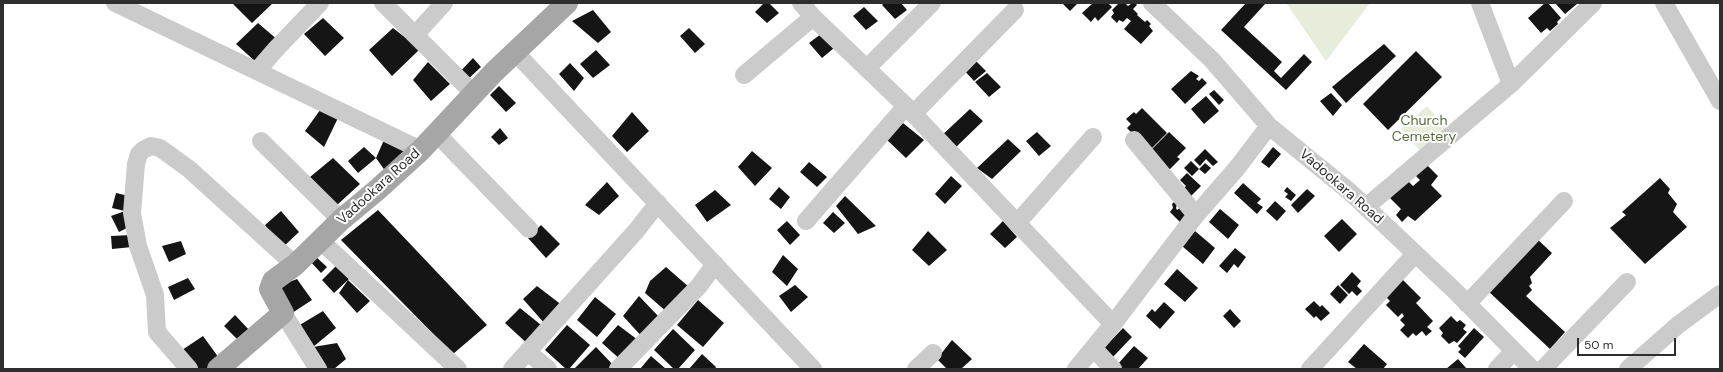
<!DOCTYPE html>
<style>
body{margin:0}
#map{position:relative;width:1723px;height:372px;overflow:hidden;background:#fff;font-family:"DM Sans",sans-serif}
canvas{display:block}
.frame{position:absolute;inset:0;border:4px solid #2e2e2e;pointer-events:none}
.scale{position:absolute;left:1577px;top:338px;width:99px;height:18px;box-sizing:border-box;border:2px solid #2e2e2e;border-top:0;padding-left:5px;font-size:12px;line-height:14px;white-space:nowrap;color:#2e2e2e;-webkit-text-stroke:3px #fff;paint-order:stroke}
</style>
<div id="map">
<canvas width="1723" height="372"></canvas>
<div class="frame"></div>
<div class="scale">50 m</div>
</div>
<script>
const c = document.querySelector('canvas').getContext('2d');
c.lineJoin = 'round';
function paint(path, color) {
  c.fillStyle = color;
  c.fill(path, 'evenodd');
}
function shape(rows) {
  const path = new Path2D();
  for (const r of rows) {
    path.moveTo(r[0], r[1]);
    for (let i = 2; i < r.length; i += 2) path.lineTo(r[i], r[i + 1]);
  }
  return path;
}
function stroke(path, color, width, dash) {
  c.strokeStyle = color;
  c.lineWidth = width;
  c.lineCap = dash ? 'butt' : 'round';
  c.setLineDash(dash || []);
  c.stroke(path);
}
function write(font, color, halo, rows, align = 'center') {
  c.font = font + ' "DM Sans",sans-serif';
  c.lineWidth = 4;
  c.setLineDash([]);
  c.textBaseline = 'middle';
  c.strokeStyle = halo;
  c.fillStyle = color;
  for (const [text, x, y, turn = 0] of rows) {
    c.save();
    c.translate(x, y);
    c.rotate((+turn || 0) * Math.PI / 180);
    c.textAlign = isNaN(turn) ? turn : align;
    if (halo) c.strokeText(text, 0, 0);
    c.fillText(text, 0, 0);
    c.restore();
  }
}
paint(shape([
 [1286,3,1370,3,1326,61],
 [1427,106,1446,128,1421,152,1401,129]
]), '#e6edda');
paint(shape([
 [232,3,273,3,252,23],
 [764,3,769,3,779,13,767,23,755,12],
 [884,3,901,3,907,10,895,19,882,5],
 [1062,3,1078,3,1070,11],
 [1093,3,1105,4,1108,3,1112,7,1098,21,1095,17,1091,22,1082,13],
 [1119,3,1125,3,1128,6,1132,3,1135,3,1137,5,1133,9,1138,14,1137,15,1145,22,1147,20,1151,24,1149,26,1153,31,1141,44,1124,29,1131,21,1127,18,1123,22,1119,20,1117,23,1111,17,1114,13,1112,10],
 [1246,3,1266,3,1244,27,1282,62,1274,71,1281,78,1304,54,1312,62,1286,90,1221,30],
 [1545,3,1548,3,1561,18,1557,22,1558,24,1550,31,1547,28,1541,33,1528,18],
 [1555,3,1578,3,1565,14],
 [864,7,878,21,866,30,853,16],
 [593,10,611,32,598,43,572,21],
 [323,18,344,38,325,56,304,34],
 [258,23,279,41,257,63,236,44],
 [393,28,420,49,392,76,369,50],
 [689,28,705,44,695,53,680,36],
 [821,34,834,48,822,58,809,43],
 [1384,44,1396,56,1346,103,1332,87],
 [596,50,610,65,593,78,580,64],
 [1416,51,1442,77,1388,130,1363,104],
 [972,57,986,71,974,81,960,66],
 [473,58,481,67,465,82,457,75],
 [428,62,450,84,431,101,413,80],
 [570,63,584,78,574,91,559,74],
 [1191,71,1199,76,1196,79,1199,81,1202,78,1207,83,1185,104,1171,89],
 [987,73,1001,87,989,97,975,82],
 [499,86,516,103,506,112,490,95],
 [1214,90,1224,100,1219,105,1209,94],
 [1331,93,1342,105,1333,116,1320,101],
 [1206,96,1219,111,1204,124,1191,109],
 [323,106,338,118,324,147,305,131],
 [1142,108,1167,133,1149,151,1127,128,1131,124,1126,119,1134,112,1136,114],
 [970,109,983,121,954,149,939,138],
 [632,112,649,131,627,152,612,136],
 [903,123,924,140,906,158,886,139],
 [500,128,508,138,499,145,491,137],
 [1037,132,1051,146,1039,156,1026,141],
 [1169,132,1186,148,1177,157,1180,159,1167,172,1150,151],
 [1008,139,1021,151,992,179,977,168],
 [384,140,407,150,386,172,376,158,358,173,348,161,364,147,376,158],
 [1273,147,1281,154,1269,168,1261,162],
 [1205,149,1218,162,1213,166,1206,159,1200,166,1194,160],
 [752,151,772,168,755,186,738,167],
 [333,158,360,184,337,205,310,177],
 [1191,161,1199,169,1192,176,1184,168],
 [809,162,827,177,817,187,800,172],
 [1205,163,1211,168,1205,174,1199,169],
 [1427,165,1438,176,1431,185,1442,196,1415,221,1408,216,1402,222,1396,215,1401,209,1390,198,1407,180,1413,186,1420,180,1415,175],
 [1187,173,1201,186,1191,196,1183,189,1186,186,1180,180],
 [951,176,962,186,945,204,935,194],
 [1660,178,1670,189,1668,193,1677,204,1673,212,1687,227,1645,264,1610,228,1626,215,1622,212],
 [607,182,619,196,599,215,585,205],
 [1243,183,1261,199,1257,203,1263,207,1257,214,1234,193],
 [779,187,790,197,781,209,769,199],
 [1287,187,1296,195,1291,201,1285,197,1288,194,1284,191],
 [1307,189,1315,196,1298,213,1291,205],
 [715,190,731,205,707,222,695,205],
 [116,193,129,196,131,226,119,232,111,216,125,211,112,208],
 [845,196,876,226,858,234,836,206],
 [1175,201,1177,204,1176,208,1177,210,1181,207,1188,214,1180,222,1170,212,1173,208,1172,204],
 [1275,201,1286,211,1277,221,1266,211],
 [1220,209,1239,225,1228,239,1209,222],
 [378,210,487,325,453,354,341,240],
 [281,211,299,232,281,249,265,225],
 [833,212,845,223,834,233,823,223],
 [1342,219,1357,234,1339,252,1324,236],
 [787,221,800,235,790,245,777,230],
 [1003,221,1017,237,1005,248,990,234],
 [541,225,560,244,546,258,528,238],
 [928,231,947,250,929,266,912,250],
 [1195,231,1215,248,1203,264,1182,246],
 [132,235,132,247,112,249,111,236],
 [1536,238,1552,253,1530,277,1532,283,1529,286,1532,290,1526,296,1565,332,1550,349,1487,290],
 [181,241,186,254,169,262,162,246],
 [1235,248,1246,257,1238,268,1234,264,1227,273,1219,266],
 [783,255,798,269,787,286,772,272],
 [315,256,327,267,321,273,310,261],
 [336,266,349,279,334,293,322,280],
 [666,267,689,287,667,312,645,293,650,281],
 [1177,269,1198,288,1185,302,1164,284],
 [1352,272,1361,281,1357,286,1362,291,1357,296,1352,291,1349,294,1340,285],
 [1399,276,1421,298,1416,303,1433,321,1427,327,1432,331,1426,336,1422,331,1416,336,1413,333,1408,338,1400,330,1405,325,1400,320,1404,316,1402,313,1398,317,1386,305,1390,301,1382,293],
 [188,278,195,289,174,300,168,287],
 [297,279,312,300,289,315,276,287],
 [348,280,370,301,357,313,339,293],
 [795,285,808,297,791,312,779,296],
 [1338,285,1348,295,1340,304,1330,294],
 [537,286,563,306,545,324,523,299],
 [639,296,659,317,644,339,623,316],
 [595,297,616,314,597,337,577,320],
 [698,300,724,323,703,347,677,325],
 [1314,301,1320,307,1322,305,1330,313,1321,321,1316,316,1314,318,1305,309],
 [1164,302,1175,312,1160,329,1146,316,1152,309,1155,312],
 [520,308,546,329,531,347,505,323],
 [1230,309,1241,321,1234,328,1223,316],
 [323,311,336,328,313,347,298,326],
 [235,315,251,332,240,342,224,326],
 [1451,316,1457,322,1460,320,1466,325,1463,329,1467,332,1457,343,1454,341,1449,344,1441,336,1443,333,1439,328],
 [567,325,590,345,569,369,566,369,545,350],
 [618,325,638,340,622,361,602,343],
 [1123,328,1132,337,1111,359,1102,350],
 [1474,328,1484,337,1465,358,1458,352,1461,349,1458,346],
 [673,329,695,350,678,369,674,369,654,350],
 [203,336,219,358,206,369,199,369,182,350],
 [952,340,972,359,961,369,947,369,937,359],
 [337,343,346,359,334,369,328,369,313,347],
 [1364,344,1387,364,1383,369,1357,369,1348,362],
 [1134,346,1148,358,1138,369,1121,369,1117,365],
 [596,347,616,368,574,369],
 [702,354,716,367,715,369,689,369],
 [651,356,666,369,640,369],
 [1458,359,1467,369,1446,369]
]), '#151515');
stroke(shape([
 [115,3,421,150],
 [383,3,473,93],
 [801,3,813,17,906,106],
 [1152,3,1212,60,1269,126,1350,192,1455,291,1532,369],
 [1480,3,1511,84,1593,3],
 [1664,3,1720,101],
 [415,35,444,3],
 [515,52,813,369],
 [867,68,932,3],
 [257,71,276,49,320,3],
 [744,75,813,17],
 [913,114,1015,10],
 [436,133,529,229],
 [1134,140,1196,215],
 [261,141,341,220],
 [1366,207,1511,84],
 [806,221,906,106,1113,324],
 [1018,222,1093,137],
 [321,241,458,369],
 [1467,304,1564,201],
 [283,313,318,369],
 [1094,349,1113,369],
 [528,352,548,369],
 [189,369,157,332,155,295,138,246,132,213,136,164,139,154,143,150,151,146,160,148,189,169,295,265],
 [512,369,636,231,658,203],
 [618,369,699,286,715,264],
 [916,369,933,353],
 [1076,369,1113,324,1196,215,1237,168,1269,126],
 [1310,369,1415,254],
 [1497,369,1514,351],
 [1543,369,1627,282],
 [1628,369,1678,325,1720,294]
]), '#cbcbcb', 18);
stroke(shape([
 [218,369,283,313,270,289,273,281,295,265,341,220,377,190,421,150,494,72,567,3]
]), '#a6a6a6', 22);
write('14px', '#566d38', '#fff', [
 ["Church",1424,121],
 ["Cemetery",1424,137]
]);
write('14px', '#2e2e2e', '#fff', [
 ["Vadookara Road",379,187,-42],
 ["Vadookara Road",1341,187,41]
]);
</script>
